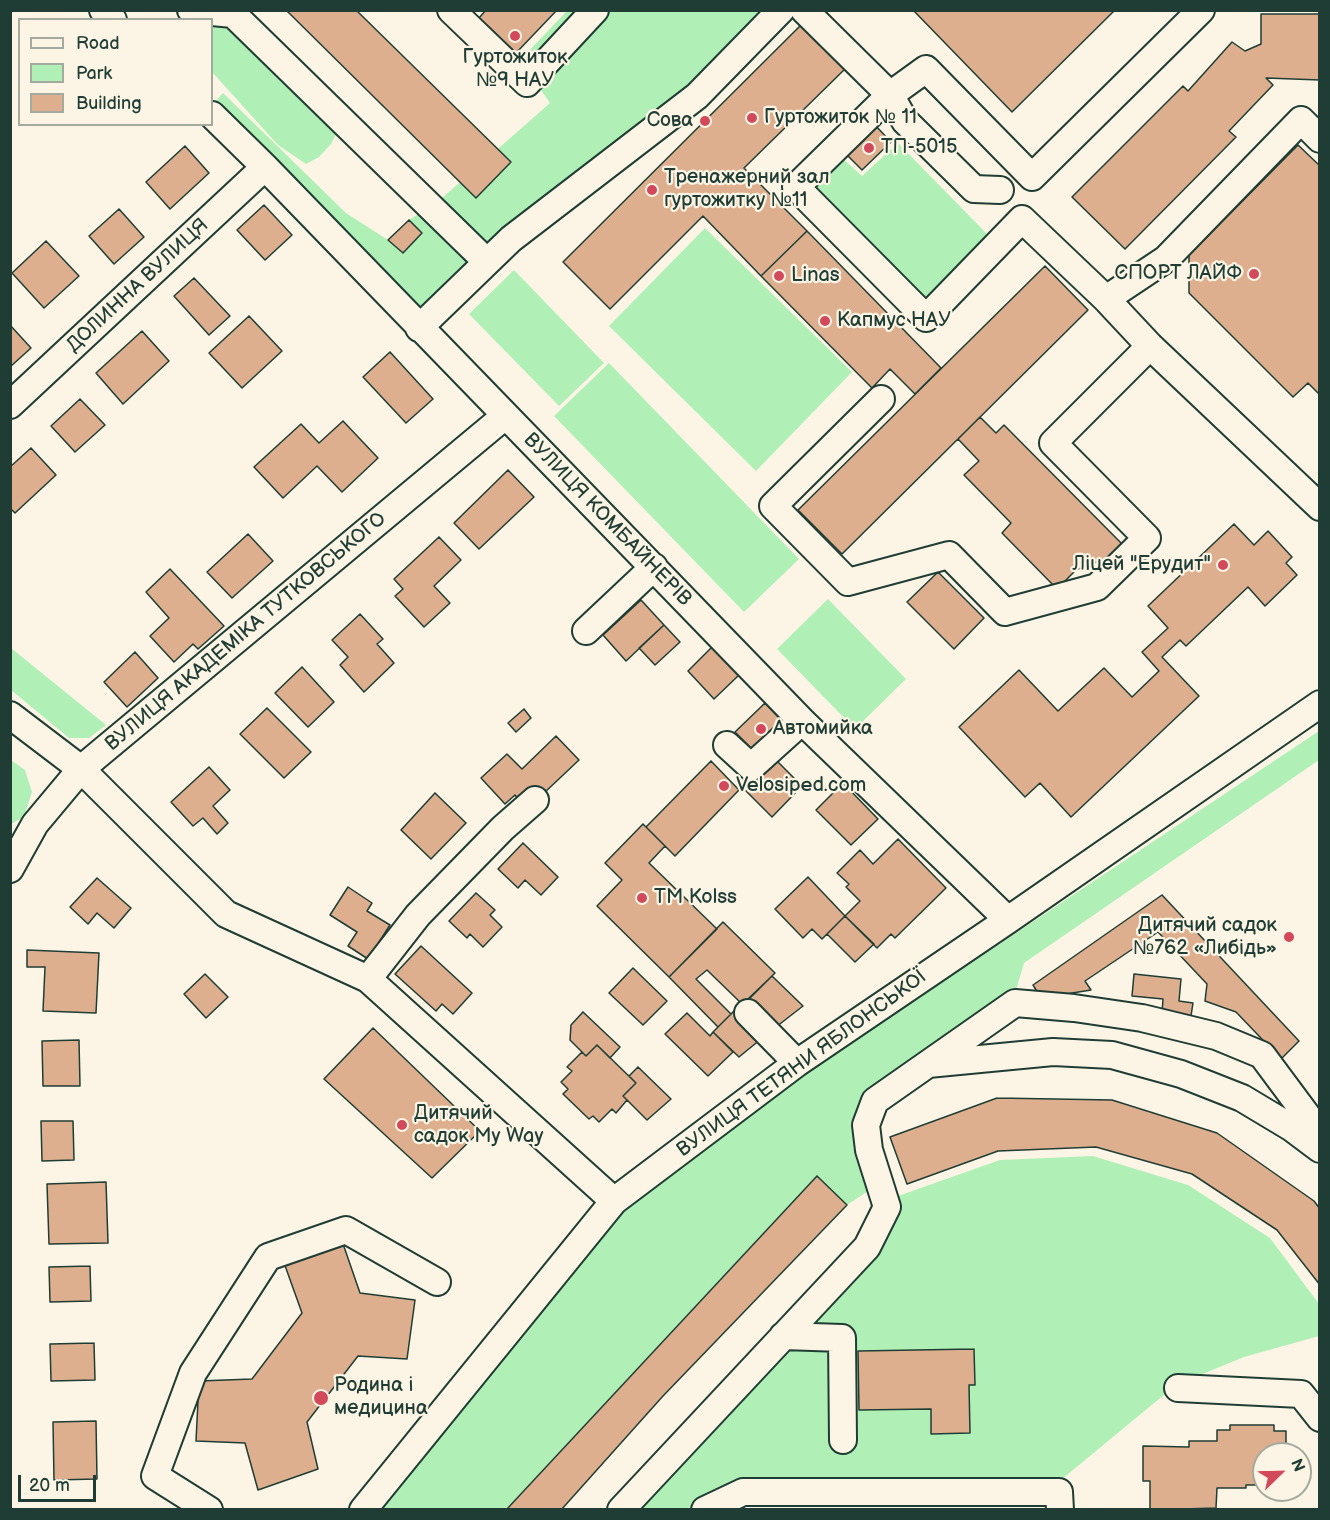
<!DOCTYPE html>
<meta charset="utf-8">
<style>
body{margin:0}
#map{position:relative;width:1330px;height:1520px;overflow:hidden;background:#fcf5e5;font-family:"Balsamiq Sans",sans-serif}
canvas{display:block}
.frame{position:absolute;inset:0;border:12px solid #1f3d34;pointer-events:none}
.legend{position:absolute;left:18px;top:18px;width:195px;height:108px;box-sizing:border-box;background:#fcf5e5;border:2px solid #a4ab9e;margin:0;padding:8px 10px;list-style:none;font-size:18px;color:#1f3d34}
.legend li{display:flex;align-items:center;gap:12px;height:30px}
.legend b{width:30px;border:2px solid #a4ab9e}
.north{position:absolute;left:1252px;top:1442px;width:60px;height:60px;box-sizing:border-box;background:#fcf5e5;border:2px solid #a4ab9e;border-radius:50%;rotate:67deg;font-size:16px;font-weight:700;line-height:24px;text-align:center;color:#1f3d34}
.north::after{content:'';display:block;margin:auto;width:21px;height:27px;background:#d1495b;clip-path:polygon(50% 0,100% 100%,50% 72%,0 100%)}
.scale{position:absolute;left:18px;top:1475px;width:78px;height:27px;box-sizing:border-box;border:3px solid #1f3d34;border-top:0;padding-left:8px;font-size:18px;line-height:21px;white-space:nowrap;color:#1f3d34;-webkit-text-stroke:4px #fcf5e5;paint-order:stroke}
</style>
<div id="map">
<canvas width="1330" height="1520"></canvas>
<div class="frame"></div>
<ul class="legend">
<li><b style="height:8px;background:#fcf5e5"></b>Road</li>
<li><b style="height:16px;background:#b0f0b7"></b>Park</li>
<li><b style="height:16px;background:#ddaf8e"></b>Building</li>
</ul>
<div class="north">N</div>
<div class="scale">20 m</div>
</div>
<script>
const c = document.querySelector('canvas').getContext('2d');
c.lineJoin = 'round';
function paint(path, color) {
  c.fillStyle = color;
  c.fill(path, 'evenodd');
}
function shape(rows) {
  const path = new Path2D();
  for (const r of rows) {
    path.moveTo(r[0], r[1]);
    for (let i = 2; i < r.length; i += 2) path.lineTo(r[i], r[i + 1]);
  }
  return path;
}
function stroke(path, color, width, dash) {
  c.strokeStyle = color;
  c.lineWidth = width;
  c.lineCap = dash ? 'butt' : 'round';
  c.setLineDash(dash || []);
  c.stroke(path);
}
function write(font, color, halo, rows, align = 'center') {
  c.font = font + ' "Balsamiq Sans",sans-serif';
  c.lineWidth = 4.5;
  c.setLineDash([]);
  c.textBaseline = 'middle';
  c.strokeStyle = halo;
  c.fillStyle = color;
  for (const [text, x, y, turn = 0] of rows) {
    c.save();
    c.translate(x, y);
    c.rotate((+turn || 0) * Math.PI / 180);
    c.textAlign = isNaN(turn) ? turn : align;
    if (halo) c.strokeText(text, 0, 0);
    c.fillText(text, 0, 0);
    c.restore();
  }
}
paint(shape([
 [567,11,780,11,487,262,441,199,550,103,520,60],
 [212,27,224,27,233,31,337,132,331,144,319,157,306,164,278,145,212,72],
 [223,93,346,213,388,240,402,253,422,233,409,220,420,213,480,264,441,305,416,311,214,103],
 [898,143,987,234,925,303,810,186,841,157,862,176],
 [705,228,852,372,756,471,609,326],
 [514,270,604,363,559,406,469,314],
 [609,363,799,559,744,612,554,416],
 [828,599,906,679,855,729,777,649],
 [10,648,11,648,106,725,89,738,69,738,11,690],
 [1319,731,1319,760,1024,963,1013,1000,872,1099,876,1186,847,1205,817,1176,506,1509,360,1510,614,1201],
 [11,760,25,770,32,792,24,817,11,824],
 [1093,1156,1188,1185,1270,1238,1319,1304,1319,1336,1244,1357,1176,1385,1056,1484,743,1483,686,1509,631,1510,872,1251,898,1196,1000,1160]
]), '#b0f0b7');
const building = shape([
 [286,10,356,10,511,162,476,198,286,10],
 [486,10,557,10,516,53,479,18,486,10],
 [913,10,1115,10,1012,112,913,10],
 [1261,14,1320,14,1320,80,1266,78,1273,85,1229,131,1236,137,1125,249,1072,197,1183,86,1188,91,1232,42,1245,51,1261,44,1261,14],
 [803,23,847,67,744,168,807,231,761,276,703,216,610,309,563,262,803,23],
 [875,125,891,142,862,170,846,154,875,125],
 [1298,145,1320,166,1320,395,1308,383,1293,397,1189,293,1189,255,1298,145],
 [185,146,209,173,170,209,146,182,185,146],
 [264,205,292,235,265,260,237,230,264,205],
 [119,209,144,237,114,264,89,236,119,209],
 [409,220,422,233,403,253,388,240,409,220],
 [807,231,941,368,915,394,890,369,872,388,761,276,807,231],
 [46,241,79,276,44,308,12,273,46,241],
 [1045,266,1088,310,842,554,798,510,1045,266],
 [194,278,230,316,209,335,174,296,194,278],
 [249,316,282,351,242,388,209,353,249,316],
 [10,325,31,348,10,367,10,325],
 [142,331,169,361,123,404,96,373,142,331],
 [390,352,433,399,406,423,363,377,390,352],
 [80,399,105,425,75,452,51,426,80,399],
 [980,417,996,433,1004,425,1128,550,1076,570,1057,589,1002,533,1011,523,964,475,979,461,958,439,980,417],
 [343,421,378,458,342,492,317,466,283,498,254,467,301,424,319,443,343,421],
 [31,448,56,475,15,513,10,508,10,467,31,448],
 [508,470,534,497,479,549,454,523,508,470],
 [1234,524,1254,545,1268,531,1292,557,1286,563,1297,575,1265,606,1248,587,1186,646,1180,640,1162,657,1199,696,1071,817,1040,783,1025,797,959,727,1019,670,1058,711,1104,668,1132,697,1159,671,1142,652,1168,628,1148,606,1234,524],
 [248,534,273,561,232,598,207,572,248,534],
 [439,537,461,560,434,586,450,603,424,627,395,596,403,589,394,579,439,537],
 [170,569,224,626,198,649,193,644,174,662,150,636,169,618,146,592,170,569],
 [938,572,984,618,954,649,907,602,938,572],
 [641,600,664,625,626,661,603,635,641,600],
 [360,614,383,639,377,644,394,663,364,692,340,665,348,657,332,640,360,614],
 [664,625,680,642,655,665,639,648,664,625],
 [712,647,739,675,714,699,688,671,712,647],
 [135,652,158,678,127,707,104,682,135,652],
 [302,667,334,702,308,727,275,693,302,667],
 [765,703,787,726,757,754,735,732,765,703],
 [267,708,311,752,284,778,240,734,267,708],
 [524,709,531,718,516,732,508,723,524,709],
 [556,736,579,760,544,793,539,787,522,803,515,795,505,804,481,778,507,754,522,769,556,736],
 [711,761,739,790,675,856,646,827,711,761],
 [777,761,802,786,772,817,746,791,777,761],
 [209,767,230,790,213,806,228,823,217,834,203,818,193,826,171,802,209,767],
 [843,783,878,819,851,845,816,810,843,783],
 [435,793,466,823,431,859,401,830,435,793],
 [643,824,665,846,649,863,717,929,669,977,597,906,622,880,605,863,643,824],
 [898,839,946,888,895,938,891,934,877,948,845,916,860,901,846,887,849,884,837,873,860,850,873,864,898,839],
 [523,843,558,877,541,895,525,880,518,888,498,869,523,843],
 [808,877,845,916,822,939,812,929,803,938,775,909,808,877],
 [97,878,131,908,114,928,97,913,88,924,70,907,97,878],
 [348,887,372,903,367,911,390,925,368,959,348,946,357,932,330,915,348,887],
 [476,893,495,910,490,915,502,927,483,947,470,934,467,938,449,921,476,893],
 [1162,895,1299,1041,1281,1059,1236,1012,1205,1001,1207,984,1158,932,1085,981,1091,990,1041,998,1033,985,1162,895],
 [845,916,874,944,855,962,827,934,845,916],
 [723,922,775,973,743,1005,707,970,696,979,731,1014,718,1027,669,977,723,922],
 [421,946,472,993,453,1014,442,1004,436,1011,395,974,421,946],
 [27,950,99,953,96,1013,43,1011,45,967,27,967,27,950],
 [633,968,667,1001,643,1025,609,993,633,968],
 [205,974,228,997,206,1018,184,994,205,974],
 [1134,974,1181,979,1179,1001,1193,1003,1191,1016,1162,1013,1163,999,1132,996,1134,974],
 [772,976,803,1006,776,1027,749,998,772,976],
 [734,1011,761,1039,739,1057,713,1032,734,1011],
 [583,1012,620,1047,610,1058,597,1045,586,1056,570,1040,571,1025,583,1012],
 [687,1013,710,1036,713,1032,733,1052,708,1076,665,1034,687,1013],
 [373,1028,480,1131,432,1178,324,1079,373,1028],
 [79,1040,80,1086,43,1086,42,1041,79,1040],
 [597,1045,636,1083,623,1096,627,1100,616,1113,612,1109,599,1122,593,1116,589,1119,563,1094,568,1089,561,1082,572,1071,567,1067,582,1052,586,1056,597,1045],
 [638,1067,671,1099,647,1120,623,1096,636,1083,629,1076,638,1067],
 [997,1098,1112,1100,1217,1133,1314,1201,1320,1209,1320,1285,1277,1230,1192,1174,1096,1147,998,1151,907,1184,890,1137,997,1098],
 [41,1121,73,1121,74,1160,42,1161,41,1121],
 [817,1176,847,1205,663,1396,561,1510,506,1510,817,1176],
 [106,1182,108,1243,49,1244,47,1184,106,1182],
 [341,1238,360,1293,415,1300,407,1359,358,1356,307,1422,318,1469,258,1490,245,1443,196,1441,199,1381,252,1379,302,1313,283,1260,341,1238],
 [90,1266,91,1301,50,1302,49,1267,90,1266],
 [94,1343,95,1380,51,1381,50,1344,94,1343],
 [974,1349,975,1385,969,1385,970,1433,931,1434,931,1409,859,1410,858,1351,974,1349],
 [96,1421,97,1479,54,1480,53,1422,96,1421],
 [1230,1425,1274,1425,1274,1431,1286,1431,1286,1454,1264,1454,1264,1485,1246,1485,1246,1488,1217,1488,1216,1508,1150,1510,1150,1481,1143,1481,1143,1446,1189,1447,1189,1441,1217,1441,1217,1430,1230,1430,1230,1425]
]);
paint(building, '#ddaf8e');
stroke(building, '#1f3d34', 1.5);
const minor = shape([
 [103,10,113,20],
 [191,10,233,14,487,262],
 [451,10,527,83,595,10],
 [804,10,890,95,926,69,1032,177,1201,10],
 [212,115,265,167,802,721,1008,920],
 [1000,190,974,189,905,121,890,95,796,187,926,318,1022,219,1106,299,1150,346,1320,507],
 [1106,299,1166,259,1301,120,1320,139],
 [419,328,511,239,697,96,781,10],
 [881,399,773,506,848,582,949,555,1005,612,1097,587,1147,538,1053,443,1150,346],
 [10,405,265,167],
 [586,631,654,567],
 [10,715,81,769,226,914,368,979,614,1201],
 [727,745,751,767,802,721],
 [10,869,35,824,81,769,505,416],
 [368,979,418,915,503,828,535,800],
 [748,1013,797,1063],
 [928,1064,1053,1052,1112,1055,1181,1074,1242,1098,1292,1128,1320,1149],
 [783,1336,842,1338,843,1440],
 [1178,1388,1301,1394,1320,1418],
 [209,1510,155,1476,193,1373,268,1257,346,1230,437,1282],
 [363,1510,614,1201,797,1063,1008,920,1320,704],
 [621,1510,867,1247,887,1207,869,1150,866,1125,875,1101,1015,1003,1074,1008,1142,1018,1216,1036,1262,1055,1320,1133],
 [705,1510,743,1492,1059,1492,1060,1510]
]);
stroke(minor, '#1f3d34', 30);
stroke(minor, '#fcf5e5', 26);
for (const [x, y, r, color] of [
 [515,36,6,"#d1495b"],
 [752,118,6,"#d1495b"],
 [705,121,6,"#d1495b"],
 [869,148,6,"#d1495b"],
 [652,190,6,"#d1495b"],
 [1254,274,6,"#d1495b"],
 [779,276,6,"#d1495b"],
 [825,321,6,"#d1495b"],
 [1223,565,6,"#d1495b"],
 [761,729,6,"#d1495b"],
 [724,786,6,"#d1495b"],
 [642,898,6,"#d1495b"],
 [1289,937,6,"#d1495b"],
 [402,1125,6,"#d1495b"],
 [321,1398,8,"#d1495b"]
]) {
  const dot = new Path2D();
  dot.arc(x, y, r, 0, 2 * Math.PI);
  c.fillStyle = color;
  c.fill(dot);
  stroke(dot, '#fcf5e5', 2);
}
write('20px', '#1f3d34', '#fcf5e5', [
 ["Гуртожиток",515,58,"center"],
 ["№9 НАУ",515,81,"center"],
 ["Гуртожиток № 11",764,118],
 ["Сова",693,121,"right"],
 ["ТП-5015",881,148],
 ["Тренажерний зал",664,178],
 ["гуртожитку №11",664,201],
 ["СПОРТ ЛАЙФ",1242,274,"right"],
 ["Linas",791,276],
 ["Капмус НАУ",837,321],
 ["Ліцей \"Ерудит\"",1211,565,"right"],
 ["Автомийка",773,729],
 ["Velosiped.com",736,786],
 ["TM Kolss",654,898],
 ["Дитячий садок",1277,926,"right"],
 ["№762 «Либідь»",1277,949,"right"],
 ["Дитячий",414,1114],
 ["садок My Way",414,1137],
 ["Родина і",334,1386],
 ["медицина",334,1409]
], 'left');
write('20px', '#1f3d34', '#fcf5e5', [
 ["ДОЛИННА ВУЛИЦЯ",138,286,-43],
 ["ВУЛИЦЯ КОМБАЙНЕРІВ",607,520,46],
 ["ВУЛИЦЯ АКАДЕМІКА ТУТКОВСЬКОГО",246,632,-40],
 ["ВУЛИЦЯ ТЕТЯНИ ЯБЛОНСЬКОЇ",802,1064,-36]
]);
</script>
